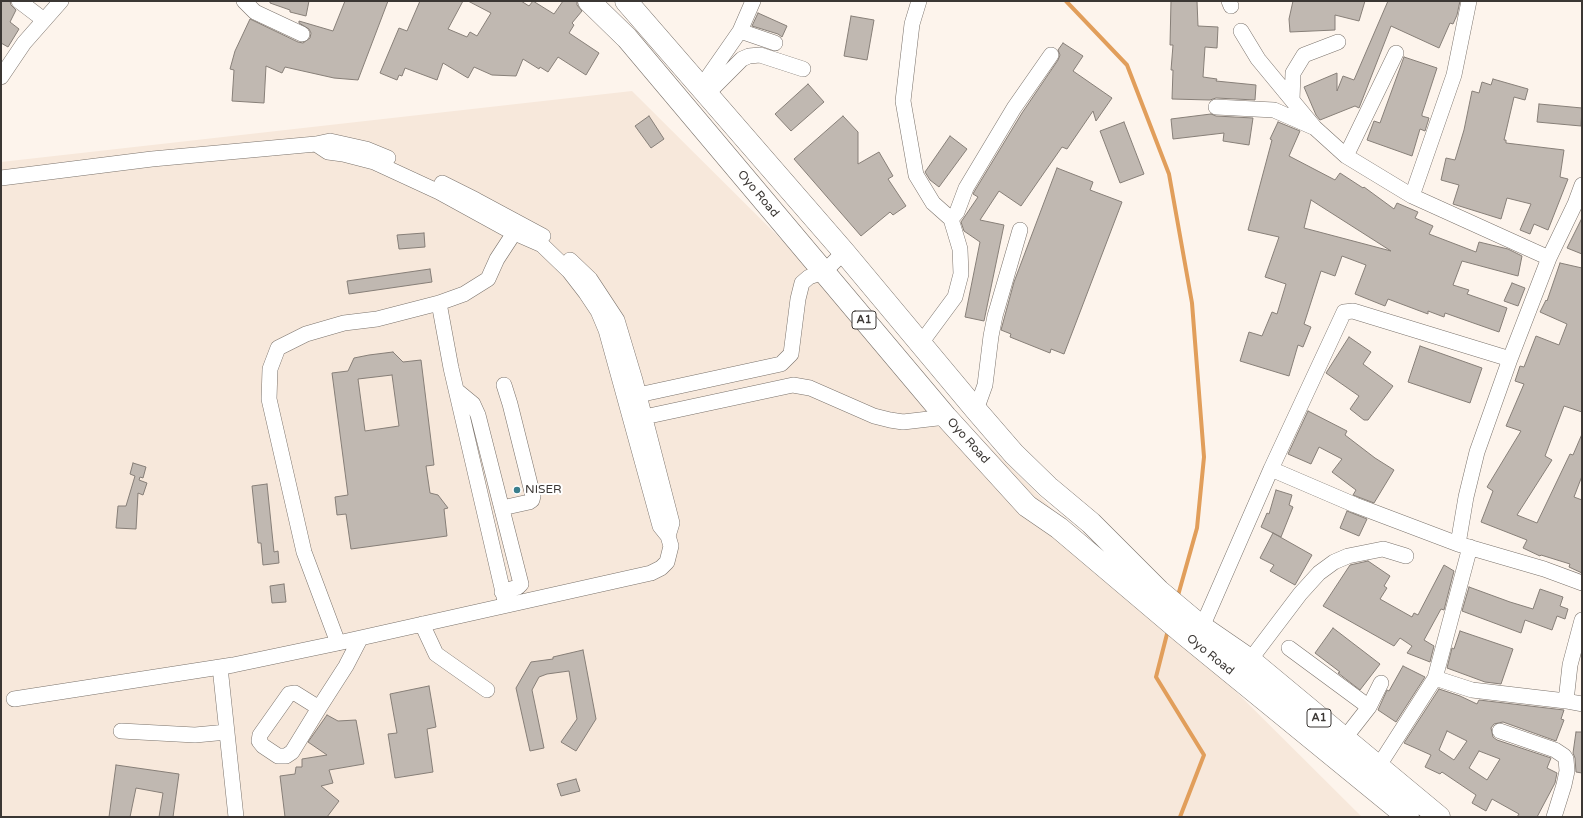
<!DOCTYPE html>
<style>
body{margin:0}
#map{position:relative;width:1583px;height:818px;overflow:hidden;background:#fdf4ec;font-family:"Varela Round",sans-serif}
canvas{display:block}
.frame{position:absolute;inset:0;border:2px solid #3b3734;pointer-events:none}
</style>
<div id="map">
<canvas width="1583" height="818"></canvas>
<div class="frame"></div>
</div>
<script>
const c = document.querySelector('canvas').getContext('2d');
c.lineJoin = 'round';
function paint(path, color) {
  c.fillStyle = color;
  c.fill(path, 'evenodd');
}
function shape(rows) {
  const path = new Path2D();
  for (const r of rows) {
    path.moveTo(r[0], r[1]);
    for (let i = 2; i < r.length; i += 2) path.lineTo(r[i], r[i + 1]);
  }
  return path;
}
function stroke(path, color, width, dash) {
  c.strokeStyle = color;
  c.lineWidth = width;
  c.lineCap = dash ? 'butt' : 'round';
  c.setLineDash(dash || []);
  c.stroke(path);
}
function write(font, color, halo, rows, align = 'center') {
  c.font = font + ' "Varela Round",sans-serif';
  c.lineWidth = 4;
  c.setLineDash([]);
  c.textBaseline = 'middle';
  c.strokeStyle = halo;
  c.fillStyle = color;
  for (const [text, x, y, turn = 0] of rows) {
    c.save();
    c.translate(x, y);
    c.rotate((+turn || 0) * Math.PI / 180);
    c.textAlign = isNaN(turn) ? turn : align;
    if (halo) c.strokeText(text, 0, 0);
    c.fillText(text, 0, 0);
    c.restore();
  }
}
paint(shape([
 [632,91,1362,817,1,817,1,162]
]), '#f7e8db');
stroke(shape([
 [1066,1,1127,65,1169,174,1192,303,1204,457,1197,528,1177,599],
 [1168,630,1156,677,1204,755,1180,817]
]), '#e19e5b', 4);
const building = shape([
 [1,1,10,1,11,5,16,10,10,22,19,29,8,47,1,43,1,1],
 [270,1,309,1,306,16,290,12,290,10,270,3,270,1],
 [345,1,388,1,358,80,334,78,285,67,282,73,266,66,264,103,232,101,234,70,230,69,235,51,250,19,298,42,303,43,310,38,311,33,309,29,299,23,299,21,333,31,345,1],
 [420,1,463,1,448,29,467,37,470,32,477,36,491,13,468,1,521,1,529,6,533,1,554,14,563,1,577,1,577,5,582,11,572,23,574,25,569,33,599,53,586,75,558,57,548,72,540,67,539,69,523,59,516,76,492,75,474,67,468,78,443,63,437,80,405,68,402,76,399,75,397,80,380,73,399,28,407,31,420,1],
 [1171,1,1197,1,1198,26,1218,27,1217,48,1205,47,1203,77,1217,79,1216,81,1256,85,1255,100,1216,98,1210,100,1172,99,1173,70,1171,70,1173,45,1170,45,1171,1],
 [1293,1,1365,1,1359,21,1335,15,1335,30,1290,32,1289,19,1293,1],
 [1388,1,1460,1,1457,15,1453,24,1450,23,1439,48,1391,26,1359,108,1355,106,1320,120,1316,115,1304,87,1337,73,1337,91,1343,76,1354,80,1388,1],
 [758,13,787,26,782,37,778,34,752,26,758,13],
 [851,16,874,20,867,60,844,56,851,16],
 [1063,43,1083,56,1073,71,1112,98,1096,121,1093,111,1067,149,1062,147,1021,206,999,191,980,220,1004,225,984,321,965,317,980,242,964,231,961,222,978,197,973,194,974,192,1022,113,1058,60,1060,55,1058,50,1063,43],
 [1404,57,1437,68,1422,114,1422,116,1429,118,1425,131,1420,129,1412,156,1367,140,1374,121,1380,123,1404,57],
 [1493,79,1528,89,1525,100,1514,97,1504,140,1506,140,1506,143,1564,150,1560,177,1568,179,1548,230,1534,224,1530,234,1520,230,1531,204,1507,198,1501,219,1453,204,1459,185,1441,180,1446,158,1455,160,1464,130,1472,91,1479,93,1482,82,1491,85,1493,79],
 [808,84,824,102,791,131,775,114,808,84],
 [1539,104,1582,108,1581,126,1537,122,1539,104],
 [1211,114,1216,116,1253,118,1249,145,1223,141,1224,133,1173,139,1171,119,1211,114],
 [649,116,664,139,651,148,635,126,649,116],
 [843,116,858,132,858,164,879,152,893,176,888,179,906,206,893,215,890,212,861,236,794,159,843,116],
 [1124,122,1144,174,1120,183,1100,131,1124,122],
 [1278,122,1300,131,1289,156,1335,180,1340,173,1363,188,1364,187,1394,209,1397,203,1418,212,1415,218,1433,226,1429,234,1476,252,1479,242,1508,249,1522,256,1518,276,1462,261,1453,285,1469,290,1467,294,1507,308,1499,332,1445,313,1444,317,1428,311,1428,314,1388,299,1385,306,1355,294,1366,265,1342,256,1335,276,1321,271,1304,324,1311,327,1303,347,1298,345,1289,376,1240,361,1249,332,1262,336,1272,312,1277,314,1286,284,1265,277,1279,237,1248,230,1272,140,1270,139,1278,122],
 [1311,200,1391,251,1304,228,1311,200],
 [950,136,967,149,939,187,930,180,925,172,950,136],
 [1057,168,1093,182,1090,190,1122,202,1064,354,1051,349,1050,353,1010,337,1011,334,1001,330,1014,282,1057,168],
 [1582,218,1582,254,1567,248,1582,218],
 [424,233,425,247,399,249,397,235,424,233],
 [1560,263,1582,268,1582,412,1564,406,1545,456,1552,460,1517,515,1537,523,1570,454,1573,455,1582,434,1582,476,1574,497,1582,500,1582,573,1569,567,1570,564,1541,555,1540,556,1523,548,1527,540,1481,522,1493,491,1487,487,1521,431,1506,426,1524,384,1515,381,1520,366,1524,367,1536,336,1559,345,1567,324,1540,312,1546,300,1547,301,1560,263],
 [430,269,432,282,349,294,347,281,430,269],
 [1512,283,1525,288,1518,306,1504,301,1512,283],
 [1349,337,1371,352,1363,364,1393,386,1368,420,1364,420,1350,409,1359,396,1326,373,1349,337],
 [1420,346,1482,368,1470,403,1408,382,1420,346],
 [393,352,403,362,421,360,434,465,426,466,430,493,438,495,448,508,444,509,447,536,351,549,346,514,337,515,335,497,348,495,332,373,348,371,354,358,369,355,393,352],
 [392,375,399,426,365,431,358,379,392,375],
 [1308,411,1347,431,1345,435,1375,458,1394,470,1374,503,1353,495,1356,490,1332,472,1342,459,1319,447,1311,464,1288,454,1308,411],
 [133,463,146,467,143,478,140,477,139,480,147,483,143,495,138,493,136,529,116,528,118,506,126,506,135,476,130,474,133,463],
 [267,484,274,552,278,551,279,563,263,565,261,543,258,543,252,486,267,484],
 [1276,490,1292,495,1289,505,1293,507,1281,537,1261,527,1267,513,1269,514,1276,490],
 [1347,511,1367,519,1359,536,1340,528,1347,511],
 [1273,533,1312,555,1295,585,1270,571,1274,565,1260,558,1273,533],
 [1368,561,1390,576,1384,586,1387,588,1380,599,1412,617,1414,613,1418,615,1444,565,1454,571,1444,610,1441,609,1424,640,1434,646,1430,662,1407,653,1412,646,1400,638,1394,646,1323,606,1350,565,1368,561],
 [284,584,286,602,272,603,270,586,284,584],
 [1469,587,1510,602,1533,609,1540,589,1563,597,1560,606,1568,609,1565,619,1557,616,1552,630,1525,620,1521,633,1462,611,1469,587],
 [1333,628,1380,664,1360,690,1338,673,1340,672,1315,653,1333,628],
 [1460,631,1513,649,1501,684,1485,682,1447,668,1452,648,1454,649,1460,631],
 [583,650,596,719,576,751,561,742,577,719,569,671,547,674,539,677,532,690,544,748,530,751,516,688,531,662,553,659,553,657,583,650],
 [1403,666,1425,677,1396,722,1378,710,1387,690,1389,691,1403,666],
 [429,686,436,727,427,729,433,772,395,778,388,734,397,733,390,694,429,686],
 [1439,689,1460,696,1477,704,1479,700,1564,710,1561,719,1564,720,1556,741,1503,722,1494,724,1491,728,1493,737,1497,740,1551,758,1547,768,1557,773,1555,783,1537,817,1517,817,1519,814,1492,799,1486,811,1472,803,1476,795,1442,772,1440,774,1425,767,1431,755,1404,743,1439,689],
 [1447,731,1467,741,1454,760,1439,750,1447,731],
 [1479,751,1500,759,1487,780,1469,768,1479,751],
 [327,715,338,721,356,720,364,764,329,770,333,783,321,786,339,801,327,817,285,817,280,776,295,774,296,767,302,767,302,759,327,755,308,742,327,715],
 [1576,732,1582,732,1582,773,1576,772,1575,758,1573,753,1576,732],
 [116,765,179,774,173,817,159,817,163,793,136,788,130,817,109,817,116,765],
 [576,779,580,791,561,796,557,784,576,779]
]);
paint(building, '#c0b8b1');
stroke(building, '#877f78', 1);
const minor = shape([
 [19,1,44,20],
 [244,1,255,12,302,34],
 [919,1,912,24,903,101,916,175,933,203,951,219],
 [1229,1,1231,6],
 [740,31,775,43],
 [1241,31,1258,59,1315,128,1346,156,1412,196,1549,258],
 [1,77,24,43,61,1],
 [701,87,740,31,753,1],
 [707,94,742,59,749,56,760,55,803,69],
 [1292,100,1293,73,1304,55,1338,42],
 [1216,107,1274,110,1313,127],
 [1346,156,1396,53],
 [1,178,152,159,316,144,330,141,366,149,388,158],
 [442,183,476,200,543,236],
 [1412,196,1454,75,1469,1],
 [570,260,590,279,617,320,635,380,672,523,668,536],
 [439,303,451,368,506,605],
 [921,343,955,297,961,274,960,249,951,219,957,212,966,188,1014,108,1051,55],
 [456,390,473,404,478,415,521,584,518,587,502,592],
 [629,397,781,364,791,354,798,299,802,283,809,277,824,272,844,252],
 [976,410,985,385,991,336,995,316,1020,230],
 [635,419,793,385,810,388,874,416,890,420,903,422,946,417],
 [1271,469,1355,505,1458,544,1544,569,1582,583],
 [502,508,529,502,532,500,533,496,510,404,504,385],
 [1458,544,1466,497,1477,452,1510,359,1549,258,1575,204,1582,185],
 [1582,620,1570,665,1566,701,1582,704],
 [422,624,436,654,487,690],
 [1202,627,1271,469,1344,312,1353,311,1510,359],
 [338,643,304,552,269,399,270,369,278,348,306,334,344,323,377,319,439,303,464,294,488,279,497,259,514,233],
 [1289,648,1369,707],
 [1250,660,1300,594,1319,573,1334,562,1348,556,1383,549,1406,556],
 [220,667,236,817],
 [1435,678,1472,690,1566,701],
 [14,699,233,665,338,643,651,573,661,568,667,562,671,546,668,536,660,526,606,330,598,311,586,293,569,271,542,245,510,231,439,192,374,162,343,154,328,152,316,144],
 [319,708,295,693,289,694,260,735,259,741,263,746,278,756,286,756,292,752,319,708,346,666,360,639],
 [121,731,195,735,227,732],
 [1500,731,1555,750,1564,756,1566,759,1567,771,1564,785,1554,817],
 [1344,739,1369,707,1381,683],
 [1378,767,1435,678,1470,547]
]);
const highway = shape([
 [589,1,627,38,946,417,1027,506,1059,528,1183,633,1408,817],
 [626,1,844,252,976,410,1014,454,1048,487,1091,523,1159,591,1202,627,1250,660,1439,817]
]);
stroke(minor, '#7b736c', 16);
stroke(highway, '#7b736c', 23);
stroke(minor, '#fff', 15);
stroke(highway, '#fff', 22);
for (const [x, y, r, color] of [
 [517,490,4,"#3a7e8c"]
]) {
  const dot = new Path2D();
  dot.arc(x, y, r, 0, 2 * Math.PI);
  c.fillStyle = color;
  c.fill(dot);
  stroke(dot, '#fff', 1.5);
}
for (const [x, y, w] of [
 [864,320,24],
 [1319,718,24]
]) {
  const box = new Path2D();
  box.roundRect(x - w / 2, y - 9, w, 18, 3);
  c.fillStyle = '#fff';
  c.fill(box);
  stroke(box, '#3b3734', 1);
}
write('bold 11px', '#3b3734', null, [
 ["A1",864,320],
 ["A1",1319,718]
]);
write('12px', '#3b3734', '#fff', [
 ["Oyo Road",758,194,50],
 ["Oyo Road",968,441,48],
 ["Oyo Road",1210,655,39]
]);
write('12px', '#3b3734', '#fff', [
 ["NISER",525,490]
], 'left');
</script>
